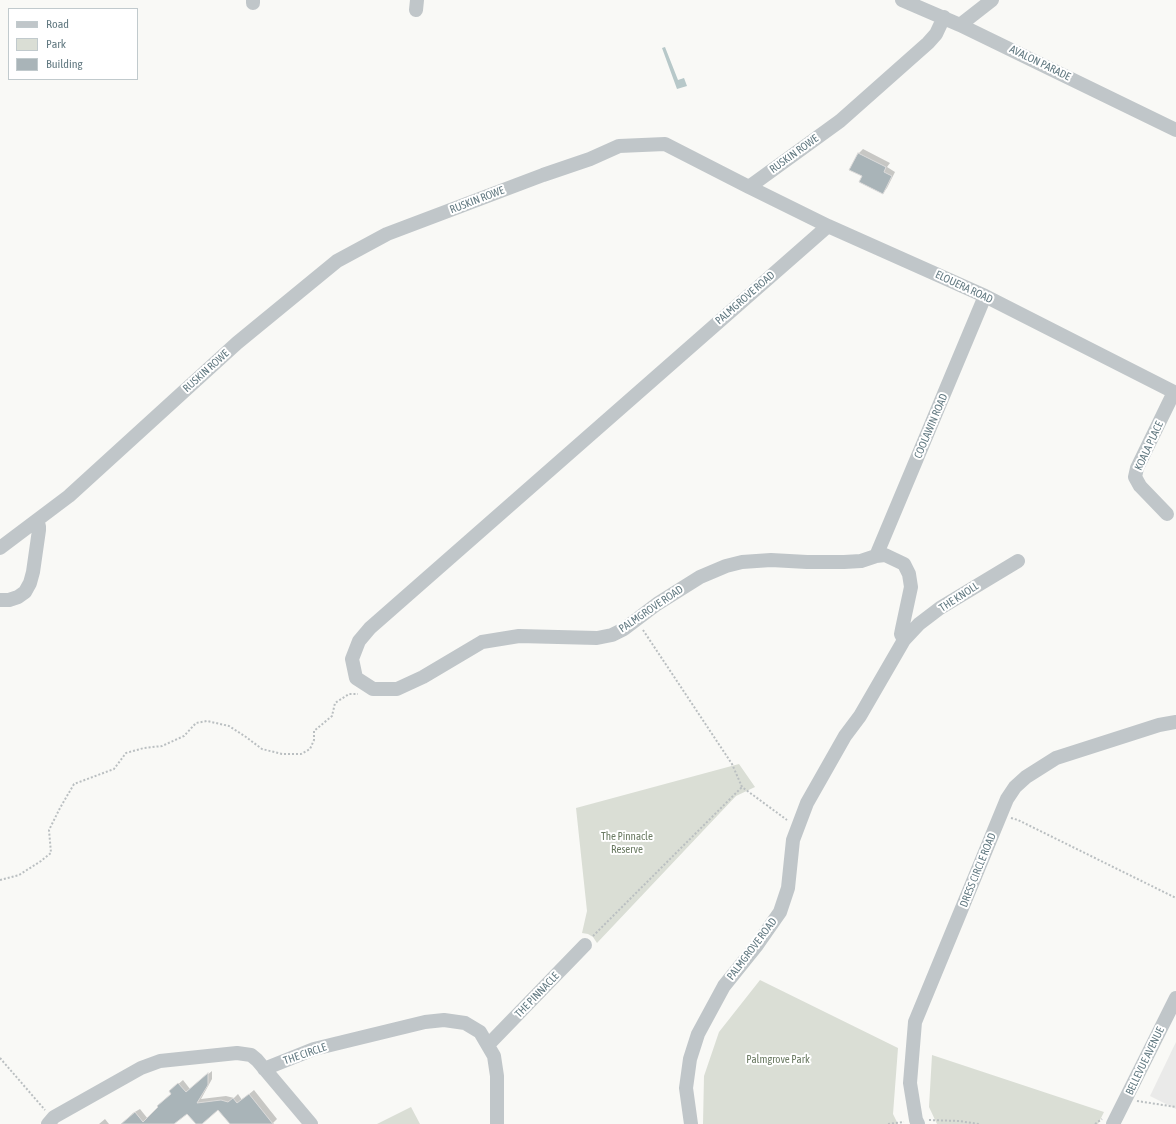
<!DOCTYPE html>
<style>
body{margin:0}
#map{position:relative;width:1176px;height:1124px;overflow:hidden;background:#f9f9f6;font-family:"Asap Condensed",sans-serif}
canvas{display:block}
.legend{position:absolute;left:8px;top:8px;width:130px;height:72px;box-sizing:border-box;background:#fff;border:1px solid #c1cacd;margin:0;padding:5px 7px;list-style:none;font-size:12px;color:#637a82}
.legend li{display:flex;align-items:center;gap:8px;height:20px}
.legend b{width:20px;border:1px solid #c1cacd}
</style>
<div id="map">
<canvas width="1176" height="1124"></canvas>
<ul class="legend">
<li><b style="height:5px;background:#c0c6c9"></b>Road</li>
<li><b style="height:11px;background:#daded5"></b>Park</li>
<li><b style="height:11px;background:#a9b4b8"></b>Building</li>
</ul>
</div>
<script>
const c = document.querySelector('canvas').getContext('2d');
c.lineJoin = 'round';
function paint(path, color) {
  c.fillStyle = color;
  c.fill(path, 'evenodd');
}
function shape(rows) {
  const path = new Path2D();
  for (const r of rows) {
    path.moveTo(r[0], r[1]);
    for (let i = 2; i < r.length; i += 2) path.lineTo(r[i], r[i + 1]);
  }
  return path;
}
function stroke(path, color, width, dash) {
  c.strokeStyle = color;
  c.lineWidth = width;
  c.lineCap = dash ? 'butt' : 'round';
  c.setLineDash(dash || []);
  c.stroke(path);
}
function write(font, color, halo, rows, align = 'center') {
  c.font = font + ' "Asap Condensed",sans-serif';
  c.lineWidth = 4;
  c.setLineDash([]);
  c.textBaseline = 'middle';
  c.strokeStyle = halo;
  c.fillStyle = color;
  for (const [text, x, y, turn = 0] of rows) {
    c.save();
    c.translate(x, y);
    c.rotate((+turn || 0) * Math.PI / 180);
    c.textAlign = isNaN(turn) ? turn : align;
    if (halo) c.strokeText(text, 0, 0);
    c.fillText(text, 0, 0);
    c.restore();
  }
}
paint(shape([
 [1176,1042,1176,1109,1150,1096]
]), '#eaeae9');
paint(shape([
 [739,764,755,787,736,796,597,943,593,937,588,934,582,933,587,911,576,808],
 [760,980,898,1048,893,1114,898,1124,703,1124,704,1076,719,1032],
 [932,1055,1104,1112,1098,1124,937,1124,929,1107],
 [411,1107,420,1124,377,1124]
]), '#daded5');
paint(shape([
 [665,47,678,80,684,78,687,86,677,89,662,48]
]), '#b7c8c9');
paint(shape([
 [863,149,890,163,887,167,895,172,887,188,883,193,863,176,858,154],
 [212,1071,212,1079,201,1099,226,1096,234,1098,238,1094,242,1100,254,1090,277,1119,273,1123,274,1124,231,1124,219,1109,200,1124,197,1124,187,1112,172,1124,124,1124,123,1123,133,1113,140,1109,148,1119,172,1093,175,1087,183,1080,190,1089],
 [105,1119,109,1124,99,1124]
]), '#0003');
const building = shape([
 [858,153,886,167,884,172,892,176,883,194,859,182,862,176,849,170,858,153],
 [208,1073,208,1085,197,1103,221,1100,228,1102,233,1098,237,1103,249,1094,273,1124,230,1124,218,1110,202,1124,196,1124,187,1114,174,1124,121,1124,135,1112,143,1122,158,1107,157,1106,171,1094,169,1091,178,1083,186,1092,208,1073]
]);
paint(building, '#a9b4b8');
stroke(building, '#dbdad9', 1);
stroke(shape([
 [643,630,732,764,742,787,787,820],
 [1011,818,1018,820,1176,898],
 [0,880,19,875,41,861,51,853,49,830,60,808,74,784,114,769,126,753,144,748,162,746,184,736,196,723,207,721,229,726,246,737,262,749,282,754,301,754,310,749,314,740,314,731,332,716,335,703,349,694,358,694],
 [593,936,742,787],
 [0,1058,45,1110],
 [1137,1101,1176,1107],
 [929,1120,959,1121,979,1124],
 [888,1124,904,1122],
 [1095,1124,1102,1119]
]), '#babfc1', 2, [2, 2]);
stroke(shape([
 [902,0,960,25,1176,130],
 [253,3,253,0],
 [416,10,417,0],
 [960,25,992,0],
 [749,187,828,226,985,296,1176,393],
 [1167,514,1140,486,1135,477,1137,468,1174,392],
 [0,548,69,496,237,343,337,261,387,234,543,175,590,159,619,146,665,144,749,187,840,121,928,43,936,34,944,17],
 [876,556,985,296],
 [0,600,9,600,18,597,25,592,30,583,33,572,39,530,39,526,35,522],
 [904,640,919,624,940,608,1018,561],
 [488,1045,585,945],
 [264,1069,314,1049,425,1022,444,1020,465,1023,480,1032,494,1056,497,1076,497,1124],
 [48,1124,54,1117,141,1068,160,1061,237,1053,251,1055,257,1060,311,1124],
 [691,1124,686,1088,690,1059,698,1034,724,986,757,945,780,912,788,888,793,840,807,803,845,736,860,716,904,640,901,634,902,629,911,587,909,574,904,564,885,555,876,556,861,561,844,562,807,562,771,560,742,562,726,566,700,577,657,604,624,629,612,635,597,638,519,636,482,642,423,677,397,689,373,689,356,678,352,659,359,641,370,628,828,226],
 [918,1124,916,1120,910,1083,915,1022,1007,799,1015,787,1026,777,1056,758,1159,725,1176,722],
 [1113,1124,1176,998]
]), '#c0c6c9', 14);
write('11px', '#637a82', '#fff', [
 ["AVALON PARADE",1040,63,26],
 ["RUSKIN ROWE",794,154,-36],
 ["RUSKIN ROWE",477,200,-21],
 ["ELOUERA ROAD",964,287,25],
 ["PALMGROVE ROAD",745,298,-41],
 ["RUSKIN ROWE",206,371,-42],
 ["COOLAWIN ROAD",931,426,-67],
 ["KOALA PLACE",1149,446,-65],
 ["THE KNOLL",959,597,-33],
 ["PALMGROVE ROAD",651,609,-34],
 ["DRESS CIRCLE ROAD",978,870,-68],
 ["PALMGROVE ROAD",752,949,-53],
 ["THE PINNACLE",537,995,-46],
 ["THE CIRCLE",305,1054,-19],
 ["BELLEVUE AVENUE",1145,1061,-64]
]);
write('11px', '#6a7a62', '#fff', [
 ["The Pinnacle",627,837],
 ["Reserve",627,850],
 ["Palmgrove Park",778,1060]
]);
</script>
